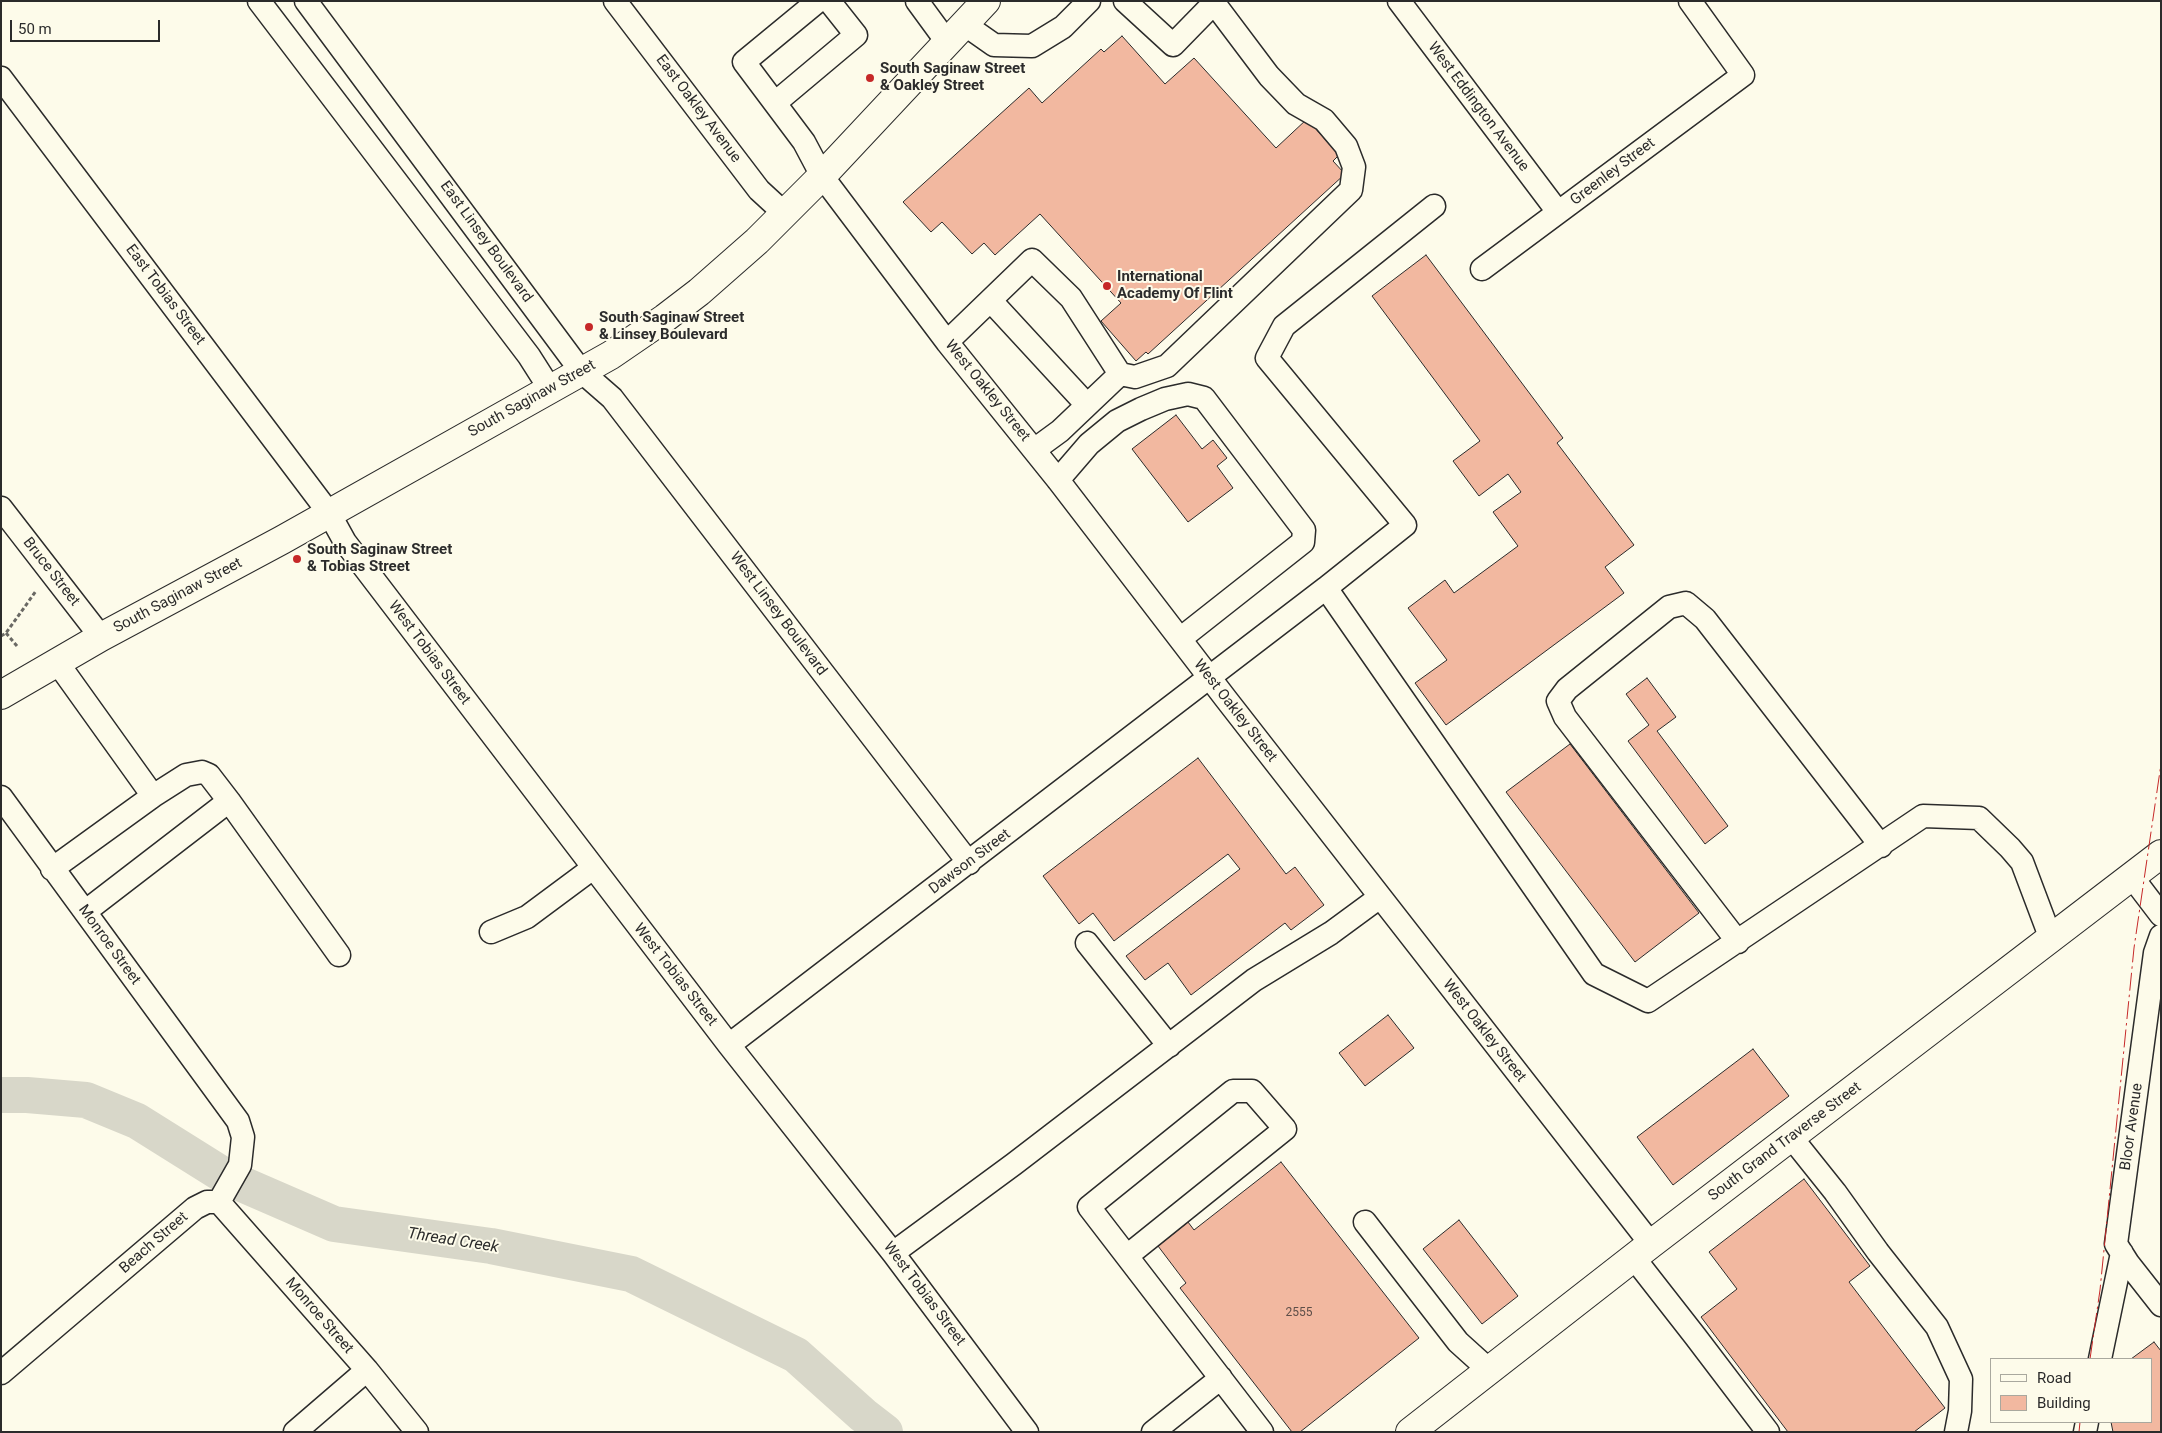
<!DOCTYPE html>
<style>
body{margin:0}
#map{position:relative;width:2162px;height:1433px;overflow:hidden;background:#fdfbea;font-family:Roboto,sans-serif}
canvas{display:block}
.frame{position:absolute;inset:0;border:2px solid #2b2b2b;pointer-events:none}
.legend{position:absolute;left:1990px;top:1358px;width:162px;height:65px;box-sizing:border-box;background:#fdfbea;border:1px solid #a9a89e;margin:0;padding:6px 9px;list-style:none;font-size:15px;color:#2b2b2b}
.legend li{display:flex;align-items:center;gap:10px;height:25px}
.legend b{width:25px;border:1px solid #a9a89e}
.scale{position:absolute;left:10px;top:20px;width:150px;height:22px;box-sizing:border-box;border:2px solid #2b2b2b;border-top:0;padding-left:6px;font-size:15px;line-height:18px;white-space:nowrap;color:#2b2b2b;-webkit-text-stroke:4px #fdfbea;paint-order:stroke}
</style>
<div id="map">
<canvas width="2162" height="1433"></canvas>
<div class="frame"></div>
<ul class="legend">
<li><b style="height:6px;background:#fdfbea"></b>Road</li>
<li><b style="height:14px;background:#f2b8a0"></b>Building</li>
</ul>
<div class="scale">50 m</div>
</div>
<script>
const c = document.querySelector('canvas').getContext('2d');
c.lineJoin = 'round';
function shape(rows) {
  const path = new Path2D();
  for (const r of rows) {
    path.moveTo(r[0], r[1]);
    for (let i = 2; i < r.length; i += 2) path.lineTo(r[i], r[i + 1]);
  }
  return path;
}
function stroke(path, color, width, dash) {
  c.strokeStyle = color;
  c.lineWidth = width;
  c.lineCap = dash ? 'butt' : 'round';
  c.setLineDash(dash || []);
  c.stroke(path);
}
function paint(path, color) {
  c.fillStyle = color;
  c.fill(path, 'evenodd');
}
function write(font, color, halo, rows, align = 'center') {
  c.font = font + ' Roboto,sans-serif';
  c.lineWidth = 4;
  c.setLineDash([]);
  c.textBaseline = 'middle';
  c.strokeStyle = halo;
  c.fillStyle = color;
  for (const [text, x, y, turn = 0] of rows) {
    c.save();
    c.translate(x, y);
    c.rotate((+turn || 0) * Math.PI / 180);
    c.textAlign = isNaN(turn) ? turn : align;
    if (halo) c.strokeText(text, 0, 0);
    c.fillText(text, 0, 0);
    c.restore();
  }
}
stroke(shape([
 [1,1095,27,1095,86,1100,137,1121,228,1178,334,1224,491,1246,631,1274,796,1355,863,1415,885,1432]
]), '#d8d7c9', 36);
const building = shape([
 [1122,36,1165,84,1194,58,1276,148,1307,119,1339,155,1333,161,1345,174,1148,354,1146,352,1136,361,1101,321,1121,303,1040,214,995,255,984,243,972,254,942,222,931,232,903,202,1029,88,1042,103,1101,49,1104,52,1122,36],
 [1426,255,1563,438,1557,443,1634,545,1605,567,1624,593,1446,725,1415,683,1447,660,1408,608,1445,580,1454,593,1518,546,1493,512,1521,492,1508,474,1479,496,1453,461,1480,441,1372,296,1426,255],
 [1176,415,1202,449,1213,440,1227,458,1217,466,1233,488,1188,522,1132,449,1176,415],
 [1647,678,1676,717,1657,731,1728,826,1705,844,1628,741,1649,725,1626,694,1647,678],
 [1570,744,1699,913,1635,962,1506,792,1570,744],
 [1198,758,1286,874,1295,867,1324,905,1291,930,1285,923,1191,995,1168,963,1145,980,1126,956,1240,869,1228,854,1114,941,1093,913,1079,924,1043,876,1198,758],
 [1388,1015,1414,1048,1365,1086,1339,1053,1388,1015],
 [1753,1049,1789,1096,1673,1185,1637,1137,1753,1049],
 [1281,1162,1419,1338,1300,1432,1292,1432,1180,1288,1186,1283,1158,1246,1188,1222,1194,1230,1281,1162],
 [1804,1179,1870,1266,1849,1282,1945,1408,1914,1432,1788,1432,1701,1317,1737,1289,1709,1252,1804,1179],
 [1459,1220,1518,1296,1482,1324,1423,1249,1459,1220],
 [2154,1342,2161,1351,2161,1432,2113,1432,2111,1422,2151,1422,2151,1359,2131,1359,2154,1342]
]);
paint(building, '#f2b8a0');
stroke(building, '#2b2b2b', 1);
const minor = shape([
 [259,1,466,273,529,356,550,389],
 [306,1,581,371,612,398,969,863],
 [615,1,759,190,784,213],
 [818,1,744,62,804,142,822,176,947,342,1058,480,1226,699,1651,1244],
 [917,1,947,42],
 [1399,1,1558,212],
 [964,24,994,45,1032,46,1063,27,1089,1],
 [1,78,329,513,345,542,729,1045,893,1253,1027,1432],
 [775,103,856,35,829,1],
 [1482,269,1743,75,1690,1],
 [991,301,1087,405],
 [947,342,1032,260,1071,298,1120,374,1135,377,1167,366,1351,190,1354,167,1346,146,1324,120,1296,104,1269,76,1214,3,1173,45,1125,1],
 [1034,450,1060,431,1120,374],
 [1058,480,1089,444,1117,421,1141,409,1165,399,1188,394,1204,398,1304,530,1303,542,1180,639],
 [1,508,101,637],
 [1326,588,1405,525,1267,358,1284,326,1434,206],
 [57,662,153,796],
 [1,797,238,1121,243,1137,240,1165,219,1202],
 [52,869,153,796,186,775,202,772,209,775,229,801,339,955],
 [2132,877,2161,915],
 [86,911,229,801],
 [491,932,527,917,593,868],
 [2161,936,2155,953,2116,1244,2128,1263,2161,1305],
 [1738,942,1565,717,1558,701,1567,689,1669,607,1686,603,1705,619,1881,846],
 [1087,943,1169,1046],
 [729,1045,1326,588,1594,974,1648,1001,1923,816,1979,818,2010,848,2022,862,2051,939],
 [1791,1137,1835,1192,1878,1252,1937,1327,1961,1379,1960,1411,1956,1432],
 [219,1202,367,1370,417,1432],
 [1365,1222,1458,1342,1489,1370],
 [893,1253,1014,1164,1254,980,1331,933,1380,897],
 [1127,1256,1285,1129,1252,1091,1233,1091,1089,1207,1262,1432],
 [1634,1258,1695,1336,1768,1432],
 [2100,1359,2122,1253],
 [1,1373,195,1208,207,1202,219,1202],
 [295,1432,367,1370],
 [1153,1432,1221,1378],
 [2085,1432,2087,1422]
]);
const major = shape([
 [1,695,101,637,282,540,611,355,665,318,699,292,757,241,822,176,986,1],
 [1410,1432,1651,1244,2161,854]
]);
stroke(minor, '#2b2b2b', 25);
stroke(major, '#2b2b2b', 30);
stroke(shape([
 [6,633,17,646],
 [1,636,6,633,36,591]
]), '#6a6964', 3, [4, 2.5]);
stroke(minor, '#fdfbea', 22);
stroke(major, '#fdfbea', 28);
stroke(shape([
 [2090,1359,2100,1290,2134,948,2161,764],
 [2079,1432,2080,1422]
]), '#c62828', 1, [18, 4, 2.5, 4]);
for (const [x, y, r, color] of [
 [870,78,5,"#c62828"],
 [1107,286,5,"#c62828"],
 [589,327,5,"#c62828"],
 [297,559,5,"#c62828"]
]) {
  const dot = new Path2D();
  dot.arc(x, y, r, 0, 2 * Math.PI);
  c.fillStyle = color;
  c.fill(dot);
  stroke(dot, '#fdfbea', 2);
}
write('12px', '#5d4e48', null, [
 ["2555",1299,1313]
]);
write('bold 15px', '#2b2b2b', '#fdfbea', [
 ["South Saginaw Street",880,69],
 ["& Oakley Street",880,86],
 ["International",1117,277],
 ["Academy Of Flint",1117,294],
 ["South Saginaw Street",599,318],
 ["& Linsey Boulevard",599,335],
 ["South Saginaw Street",307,550],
 ["& Tobias Street",307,567]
], 'left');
write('15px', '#2b2b2b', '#fdfbea', [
 ["West Eddington Avenue",1478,107,53],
 ["East Oakley Avenue",698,109,53],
 ["Greenley Street",1613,172,-37],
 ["East Linsey Boulevard",486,242,54],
 ["East Tobias Street",165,295,53],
 ["West Oakley Street",987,391,51],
 ["South Saginaw Street",532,399,-29],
 ["Bruce Street",51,572,52],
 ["South Saginaw Street",178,596,-28],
 ["West Linsey Boulevard",778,614,53],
 ["West Tobias Street",429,653,53],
 ["West Oakley Street",1235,711,52],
 ["Dawson Street",970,862,-37],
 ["Monroe Street",109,945,54],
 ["West Tobias Street",675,975,52],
 ["West Oakley Street",1484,1031,52],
 ["Bloor Avenue",2132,1127,-82],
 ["South Grand Traverse Street",1785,1142,-37],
 ["Beach Street",154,1243,-41],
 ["West Tobias Street",924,1294,53],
 ["Monroe Street",319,1316,49]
]);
write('italic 16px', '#2b2b2b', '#fdfbea', [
 ["Thread Creek",453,1241,9]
]);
</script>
